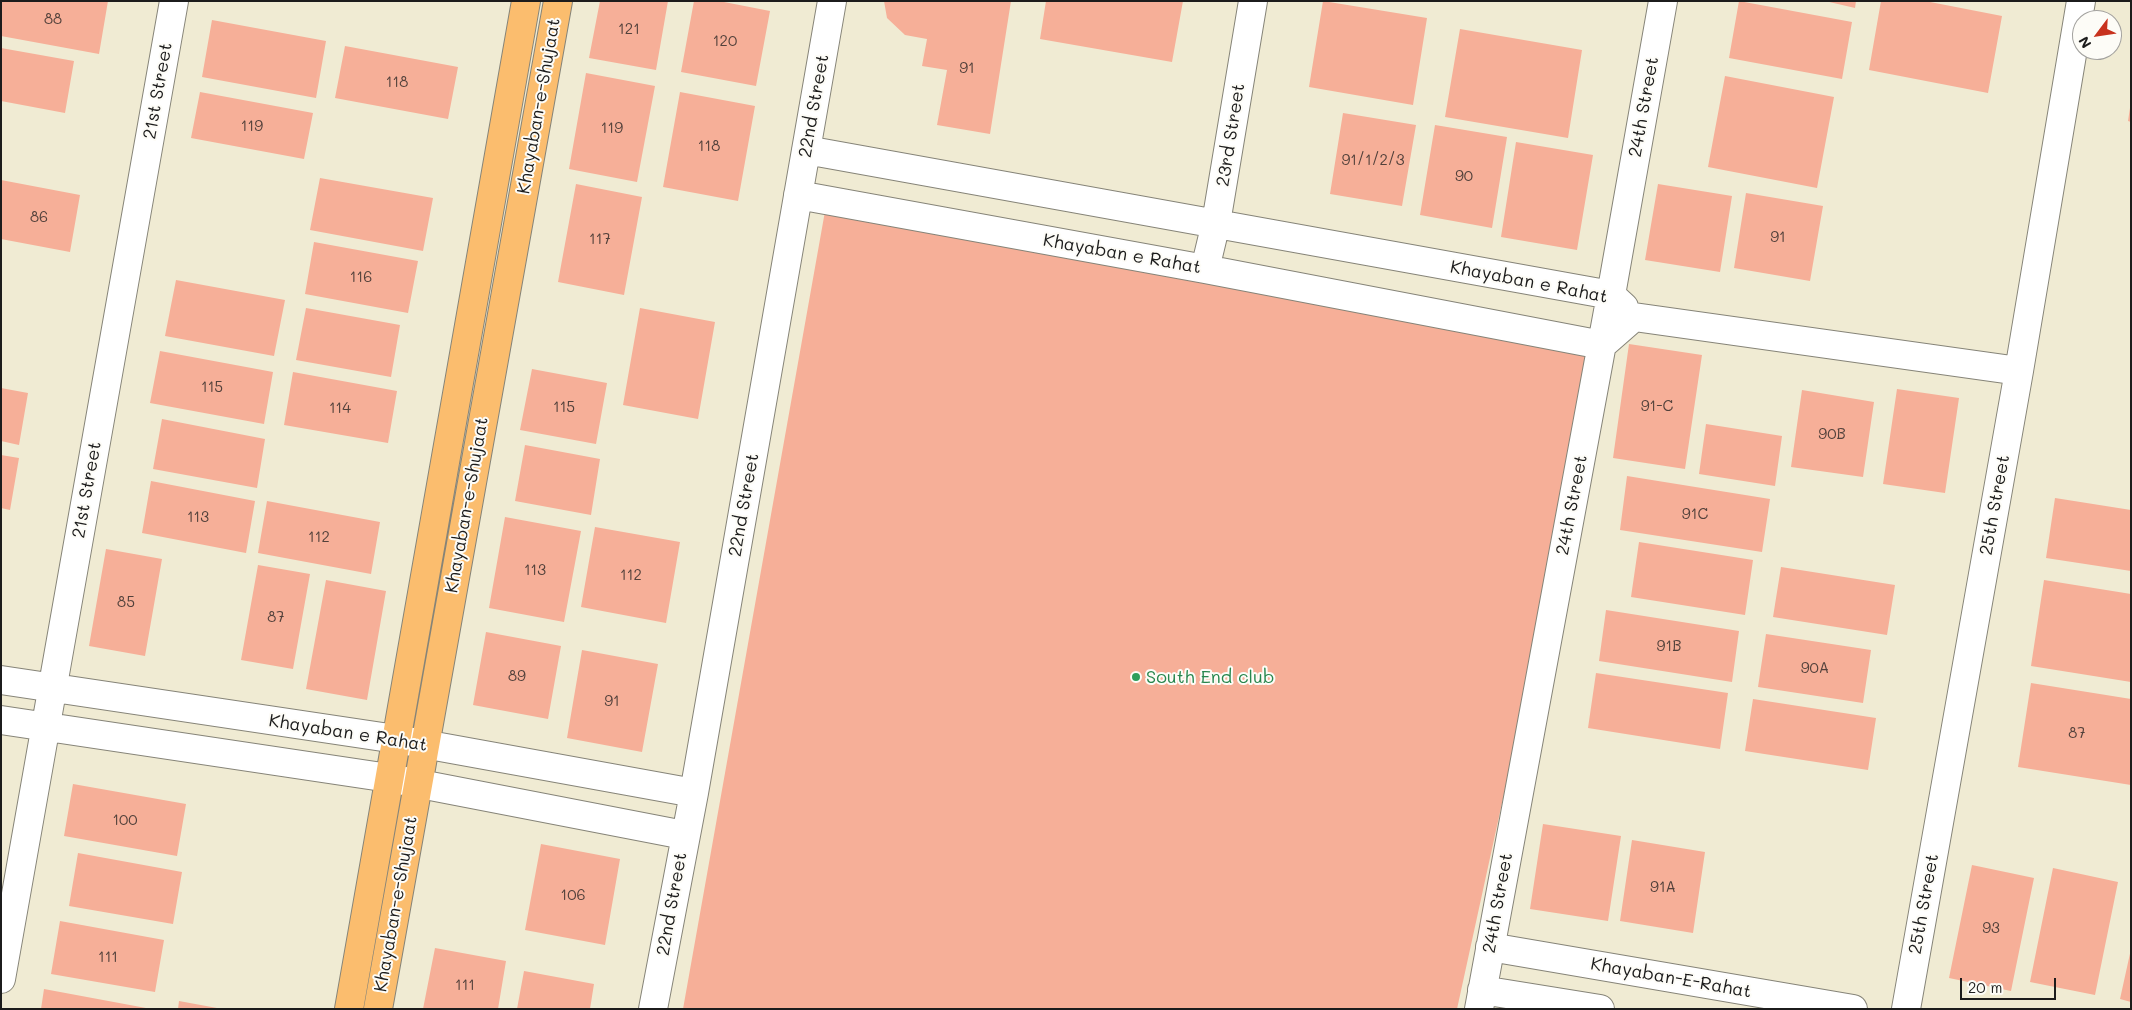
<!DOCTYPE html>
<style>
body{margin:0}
#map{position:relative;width:2132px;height:1010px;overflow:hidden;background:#f0ebd3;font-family:Mali,sans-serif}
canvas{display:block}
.frame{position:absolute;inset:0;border:2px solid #1c1c1c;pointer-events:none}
.north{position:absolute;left:2072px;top:10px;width:50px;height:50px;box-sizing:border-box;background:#fdfcf7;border:1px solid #a3a29f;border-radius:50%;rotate:239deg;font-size:14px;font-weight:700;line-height:20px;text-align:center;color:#1c1c1c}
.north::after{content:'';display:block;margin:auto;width:18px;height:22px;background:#c8321e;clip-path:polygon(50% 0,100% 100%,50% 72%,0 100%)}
.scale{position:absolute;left:1960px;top:978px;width:96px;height:22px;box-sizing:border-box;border:2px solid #1c1c1c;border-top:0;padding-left:6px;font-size:15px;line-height:18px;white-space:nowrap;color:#1c1c1c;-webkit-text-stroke:4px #fdfcf7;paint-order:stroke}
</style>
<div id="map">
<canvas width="2132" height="1010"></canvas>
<div class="frame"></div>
<div class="north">N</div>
<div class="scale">20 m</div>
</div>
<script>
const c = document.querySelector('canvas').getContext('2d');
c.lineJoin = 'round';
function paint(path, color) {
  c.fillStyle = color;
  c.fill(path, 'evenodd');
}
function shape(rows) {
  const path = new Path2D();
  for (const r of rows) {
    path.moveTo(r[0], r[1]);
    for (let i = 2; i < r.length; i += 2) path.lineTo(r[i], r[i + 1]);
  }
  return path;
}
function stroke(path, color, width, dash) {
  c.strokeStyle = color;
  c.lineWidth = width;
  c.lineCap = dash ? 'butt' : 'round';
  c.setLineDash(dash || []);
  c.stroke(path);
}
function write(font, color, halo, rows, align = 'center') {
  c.font = font + ' Mali,sans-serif';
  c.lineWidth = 4;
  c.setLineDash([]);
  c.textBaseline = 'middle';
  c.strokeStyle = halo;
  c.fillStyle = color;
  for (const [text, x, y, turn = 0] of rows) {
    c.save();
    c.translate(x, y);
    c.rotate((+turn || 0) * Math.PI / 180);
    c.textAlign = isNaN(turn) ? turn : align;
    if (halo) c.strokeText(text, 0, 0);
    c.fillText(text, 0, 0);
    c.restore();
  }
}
paint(shape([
 [1,1,108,1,99,54,1,36],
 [600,1,668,1,656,70,589,58],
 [694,1,719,1,770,11,756,86,681,72],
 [884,1,1011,1,990,134,937,125,947,70,922,66,927,39,905,35,887,18],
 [1046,1,1183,1,1172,62,1040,39],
 [1323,1,1427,18,1413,105,1309,87],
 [1739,1,1852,22,1842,79,1729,58],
 [1825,1,1856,1,1855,8],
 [1881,1,1925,1,2002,16,1988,93,1869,70],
 [212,20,326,41,316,98,202,77],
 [1460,29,1582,50,1568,138,1445,117],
 [345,46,458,67,448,119,335,98],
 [1,48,74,61,65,113,1,101],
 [586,73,655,86,637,182,569,169],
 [1725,76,1834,97,1817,188,1708,167],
 [200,92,313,113,304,159,191,138],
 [680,92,755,106,738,201,663,187],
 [2130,108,2131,108,2131,122,2128,121],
 [1343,113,1416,125,1402,206,1330,194],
 [1435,125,1507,137,1492,228,1420,215],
 [1516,142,1593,155,1577,250,1501,237],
 [320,178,433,198,423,251,310,230],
 [1,180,80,195,70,252,1,239],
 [576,184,642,197,624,295,558,282],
 [1658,184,1732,196,1720,272,1645,260],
 [1746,193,1823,206,1810,281,1734,268],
 [827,200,1602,345,1457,1009,683,1009],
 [314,242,418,261,408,313,305,294],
 [176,280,285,300,274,356,165,336],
 [306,308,400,325,391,377,296,360],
 [640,308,715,322,698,419,623,405],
 [1629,344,1702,355,1685,469,1613,458],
 [160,351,273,372,264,424,150,403],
 [532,369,607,383,596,444,520,430],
 [293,372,397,391,388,443,284,425],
 [1,388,28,393,19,445,1,441],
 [1897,389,1959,398,1945,493,1883,484],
 [1802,390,1874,402,1863,477,1791,467],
 [162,419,265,439,257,488,153,469],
 [1706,424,1782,436,1775,486,1699,474],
 [525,445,600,459,591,515,515,501],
 [1,455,19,458,10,510,1,508],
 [1627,476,1770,499,1762,552,1620,530],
 [151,481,255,501,246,553,142,533],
 [2055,498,2131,510,2131,571,2046,558],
 [267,501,380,522,371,574,258,553],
 [505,517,581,531,564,622,489,608],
 [595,527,680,542,666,623,581,607],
 [1639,542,1753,560,1745,615,1631,597],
 [106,549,162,559,145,656,89,646],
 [258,565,310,574,293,669,241,660],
 [1781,567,1895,585,1887,635,1773,617],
 [326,580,386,591,367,700,306,689],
 [2044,580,2131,594,2131,682,2031,666],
 [1606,610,1739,631,1732,682,1599,661],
 [486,632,561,646,548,719,473,705],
 [1766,634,1871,650,1863,703,1758,687],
 [582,650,658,664,642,752,567,738],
 [1596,673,1728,693,1720,749,1588,728],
 [2031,683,2131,699,2131,785,2018,767],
 [1753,699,1876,718,1868,770,1745,751],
 [73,784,186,804,177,856,64,836],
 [1543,824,1621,836,1608,921,1530,909],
 [1632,840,1705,852,1693,933,1620,921],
 [541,844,620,859,605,945,525,930],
 [78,853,182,872,173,924,69,906],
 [1972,865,2034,878,2011,991,1949,978],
 [2053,868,2118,882,2095,995,2030,982],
 [60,921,164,940,155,992,51,974],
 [435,948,506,961,498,1009,423,1009],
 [2131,949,2131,1002,2120,999],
 [524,971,594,984,590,1009,517,1009],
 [44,989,146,1008,146,1009,41,1009],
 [179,1001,217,1008,217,1009,178,1009]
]), '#f6af98');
const minor = shape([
 [806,150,1611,295,1624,307],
 [798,195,1205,269,1602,345,1634,317],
 [1205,269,1216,223,1253,1],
 [1634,317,2019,371],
 [1,680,396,739,694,793],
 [1,720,389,778,684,835],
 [1490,947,1853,1009],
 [1,979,174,1],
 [1482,990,1600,1009],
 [653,1009,694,793,832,1],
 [1479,1009,1611,295,1663,1],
 [1906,1009,2019,371,2081,1]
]);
const major = shape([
 [349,1009,526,1],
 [378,1009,558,1]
]);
stroke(minor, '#868478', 30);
stroke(major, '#868478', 30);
stroke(minor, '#fff', 28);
stroke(major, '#fbbd6e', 28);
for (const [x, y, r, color] of [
 [1136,677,5,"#2e9e5b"]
]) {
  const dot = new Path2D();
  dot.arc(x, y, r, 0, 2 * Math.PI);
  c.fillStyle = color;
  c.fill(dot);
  stroke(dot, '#fdfcf7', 2);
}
write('15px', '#52413b', null, [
 ["88",53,19],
 ["121",629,29],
 ["120",725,41],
 ["91",967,68],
 ["118",397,82],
 ["119",252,126],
 ["119",612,128],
 ["118",709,146],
 ["91/1/2/3",1373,160],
 ["90",1464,176],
 ["86",39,217],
 ["91",1778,237],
 ["117",600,239],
 ["116",361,277],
 ["115",212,387],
 ["91-C",1657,406],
 ["115",564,407],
 ["114",340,408],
 ["90B",1832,434],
 ["91C",1695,514],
 ["113",198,517],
 ["112",319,537],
 ["113",535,570],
 ["112",631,575],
 ["85",126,602],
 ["87",276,617],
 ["91B",1669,646],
 ["90A",1815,668],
 ["89",517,676],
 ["91",612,701],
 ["87",2077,733],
 ["100",125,820],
 ["91A",1663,887],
 ["106",573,895],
 ["93",1991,928],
 ["111",108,957],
 ["111",465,985]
]);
write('18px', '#1c1c1c', '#fdfcf7', [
 ["21st Street",158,91,-80],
 ["Khayaban-e-Shujaat",539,106,-80],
 ["22nd Street",814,106,-80],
 ["24th Street",1644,107,-80],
 ["23rd Street",1231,135,-81],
 ["Khayaban e Rahat",1122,254,10],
 ["Khayaban e Rahat",1529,282,11],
 ["21st Street",87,490,-80],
 ["Khayaban-e-Shujaat",467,505,-80],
 ["22nd Street",744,505,-80],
 ["24th Street",1572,505,-79],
 ["25th Street",1995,505,-80],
 ["Khayaban e Rahat",348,733,9],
 ["24th Street",1498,903,-80],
 ["Khayaban-e-Shujaat",396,904,-80],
 ["22nd Street",672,904,-80],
 ["25th Street",1924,904,-80],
 ["Khayaban-E-Rahat",1671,978,10]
]);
write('18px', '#27864d', '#fdfcf7', [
 ["South End club",1146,677]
], 'left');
</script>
